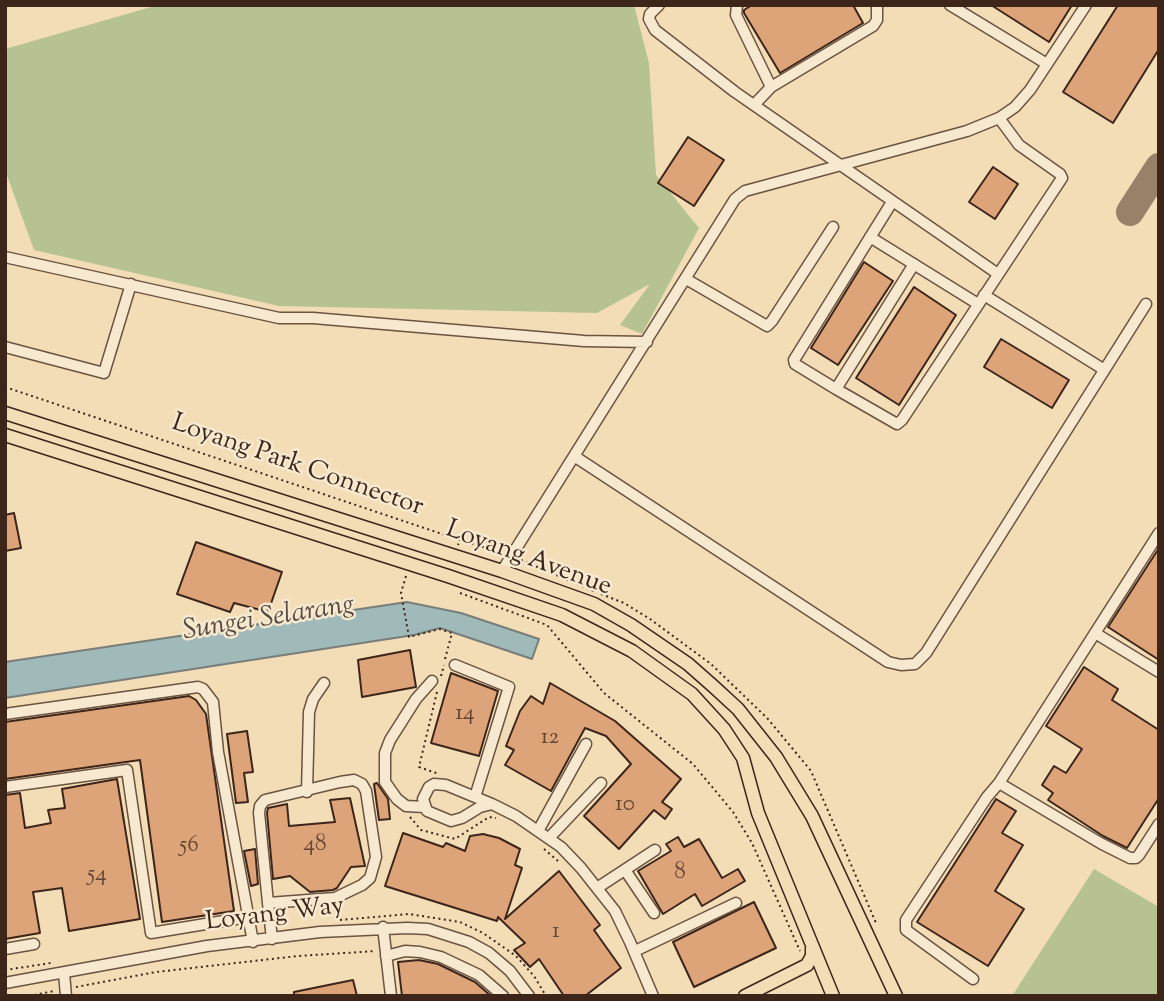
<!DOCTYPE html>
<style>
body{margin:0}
#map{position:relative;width:1164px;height:1001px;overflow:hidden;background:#f3ddb7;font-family:"Sorts Mill Goudy",serif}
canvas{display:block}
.frame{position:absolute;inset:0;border:7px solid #3d251a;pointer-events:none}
</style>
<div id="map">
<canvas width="1164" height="1001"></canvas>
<div class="frame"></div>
</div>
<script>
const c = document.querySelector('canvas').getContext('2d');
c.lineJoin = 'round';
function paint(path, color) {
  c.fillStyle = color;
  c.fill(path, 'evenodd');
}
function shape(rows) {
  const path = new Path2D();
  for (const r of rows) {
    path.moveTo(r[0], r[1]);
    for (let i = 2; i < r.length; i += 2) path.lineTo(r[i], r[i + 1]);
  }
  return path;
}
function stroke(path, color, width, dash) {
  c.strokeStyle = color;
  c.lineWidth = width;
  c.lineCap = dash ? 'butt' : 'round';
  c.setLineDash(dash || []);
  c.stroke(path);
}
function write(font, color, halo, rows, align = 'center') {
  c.font = font + ' "Sorts Mill Goudy",serif';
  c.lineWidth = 5;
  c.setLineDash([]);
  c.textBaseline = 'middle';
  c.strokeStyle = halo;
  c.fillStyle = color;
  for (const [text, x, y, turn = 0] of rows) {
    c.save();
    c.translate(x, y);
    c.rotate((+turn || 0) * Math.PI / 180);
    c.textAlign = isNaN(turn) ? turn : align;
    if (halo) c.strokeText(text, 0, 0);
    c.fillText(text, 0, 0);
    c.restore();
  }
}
paint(shape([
 [158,5,634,5,649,63,656,175,699,228,642,334,620,325,650,284,597,313,279,306,34,250,5,170,5,49],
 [1094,869,1159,907,1159,996,1012,996]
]), '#b6c292');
const water = shape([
 [407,602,461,613,539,639,532,659,440,628,414,635,5,698,5,662,407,602]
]);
paint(water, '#a0b9b9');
stroke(water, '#787e79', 2);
stroke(shape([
 [1130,212,1159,167]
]), '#988168', 28);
const building = shape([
 [752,5,853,5,863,23,780,73,744,13,744,10,752,5],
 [991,5,1072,5,1049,42,991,5],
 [1118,5,1159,5,1159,49,1113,123,1063,92,1118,5],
 [688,137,724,160,694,206,658,183,688,137],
 [993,167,1018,184,995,219,969,202,993,167],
 [864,262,893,281,838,365,811,348,864,262],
 [914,287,956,315,899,405,856,378,914,287],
 [1001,339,1069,380,1052,408,984,367,1001,339],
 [14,513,21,548,5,551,5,515,14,513],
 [196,542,282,572,268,612,234,603,230,612,177,594,196,542],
 [1159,548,1159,660,1108,627,1159,548],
 [410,650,416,687,362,697,358,660,410,650],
 [1084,667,1118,689,1112,700,1159,730,1159,798,1127,848,1103,836,1048,800,1053,793,1042,785,1054,766,1066,773,1082,749,1046,726,1084,667],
 [451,673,498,691,479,756,431,743,451,673],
 [550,683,615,721,681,779,662,802,672,809,665,819,654,810,619,849,584,816,631,764,606,736,585,728,551,791,505,765,514,750,506,746,520,711,531,696,543,704,550,683],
 [189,696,196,700,206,714,234,911,162,922,140,760,5,779,5,722,189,696],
 [247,731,253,772,244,773,248,802,236,803,227,734,247,731],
 [117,779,140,919,69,931,62,888,33,892,40,933,5,939,5,795,20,793,25,828,51,823,48,810,65,808,62,789,117,779],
 [377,783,388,799,390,819,379,820,374,784,377,783],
 [350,798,365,866,351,867,337,888,333,890,310,892,290,876,273,879,267,813,268,808,287,804,289,826,335,822,330,800,350,798],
 [996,799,1016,811,1002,833,1023,845,995,891,1024,909,988,966,917,922,996,799],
 [403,833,443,847,446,843,465,851,470,836,483,834,499,838,520,849,515,865,522,868,505,919,559,871,600,925,594,930,621,968,585,996,564,996,539,959,530,967,514,950,525,943,498,917,497,921,385,886,403,833],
 [678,837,684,847,699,839,722,878,738,869,745,881,702,906,695,894,663,914,638,871,671,851,666,844,678,837],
 [255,849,258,884,251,886,244,851,255,849],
 [754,902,776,948,694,987,673,942,754,902],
 [419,960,438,964,475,982,491,996,402,996,398,962,419,960],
 [353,980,357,996,294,996,294,992,353,980]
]);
paint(building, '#dda47a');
stroke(building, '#3d251a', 2);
const minor = shape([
 [659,5,650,14,649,19,655,30,735,92,998,274],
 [737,5,736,15,771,87],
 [950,5,1047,64],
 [754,105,771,87,873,26,877,20,877,5],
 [892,202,794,360,795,364,836,389,897,424,902,420,1062,178,1060,174,1019,145,999,118],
 [870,237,978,304],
 [5,257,279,318,313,318,584,341,647,342],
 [686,279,767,326,772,321,833,227],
 [984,295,1103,369],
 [5,347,104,373,131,284],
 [836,389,914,264],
 [574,456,888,662,901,665,915,664,926,653,1146,304],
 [502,571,735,199,745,191,967,131,999,118,1015,107,1030,90,1086,5],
 [1095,633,1159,672],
 [455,665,509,687,475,797],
 [5,714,198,687,203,689,213,702,218,752,253,942],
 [999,783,1102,844,1130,858,1136,858,1139,855,1159,824],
 [5,787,127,770,151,933,248,917],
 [307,792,309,712,313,699,324,683],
 [492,804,480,807,462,818,451,821,427,811,423,799,429,787,434,784,446,785,492,804,516,816,561,847,581,868,615,911,630,942,653,996],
 [424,807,406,806,397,799,385,782,385,753,390,740,416,699,432,681],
 [538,831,586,744],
 [549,838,601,783],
 [625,870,654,913],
 [597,888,655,850],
 [268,903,335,898,362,885,370,878,376,857,366,791,362,784,354,780,340,782,265,800,260,806,259,813,268,903,272,939],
 [383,927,391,996],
 [5,949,34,944],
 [635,951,736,903],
 [386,956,405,951,420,952,441,957,479,975,503,996],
 [64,973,66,996],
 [973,979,906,930,906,920,987,797,999,783,1159,533],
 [5,983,207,946,320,932,407,928,428,929,469,942,489,953,510,971,529,996]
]);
const major = shape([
 [5,413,502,571,594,604,631,625,688,664,713,686,738,709,776,757,812,816,896,996],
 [5,435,448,576,562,615,632,651,692,694,724,729,743,758,758,813,833,996],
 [745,996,807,965,812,956,812,948]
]);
stroke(minor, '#6a5341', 13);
stroke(major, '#3d251a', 15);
stroke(shape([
 [5,387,460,540,458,545],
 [461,540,502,553],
 [521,560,596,592],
 [406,576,401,593,409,637,440,629,452,633,445,659],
 [460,593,547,625,604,693,693,764,733,812,752,843,800,951],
 [601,594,624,603,650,619,711,664,768,719,811,771,876,923],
 [441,676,444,665],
 [437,692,419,767,439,774],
 [410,817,421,830,455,839,489,817,496,818],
 [544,849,558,861],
 [340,920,409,914,460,922,483,933,516,956,534,976,546,996],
 [5,970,51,963],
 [76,987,156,972,298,956,376,951],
 [29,996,54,991]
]), '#3d251a', 2, [2, 3.5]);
stroke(minor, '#f7e9d0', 10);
stroke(major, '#f3ddb7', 12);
write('23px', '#654532', null, [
 ["14",465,715],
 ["12",550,739],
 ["10",625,806],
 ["48",315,846],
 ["56",189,847],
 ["8",680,874],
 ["54",97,876],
 ["1",556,933]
]);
write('26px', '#3d251a', '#f7e9d0', [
 ["Loyang Park Connector",297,467,19],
 ["Loyang Avenue",528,560,20],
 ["Loyang Way",275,916,-7]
]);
write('italic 28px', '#564a42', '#f7e9d0', [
 ["Sungei Selarang",269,620,-9]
]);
</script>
